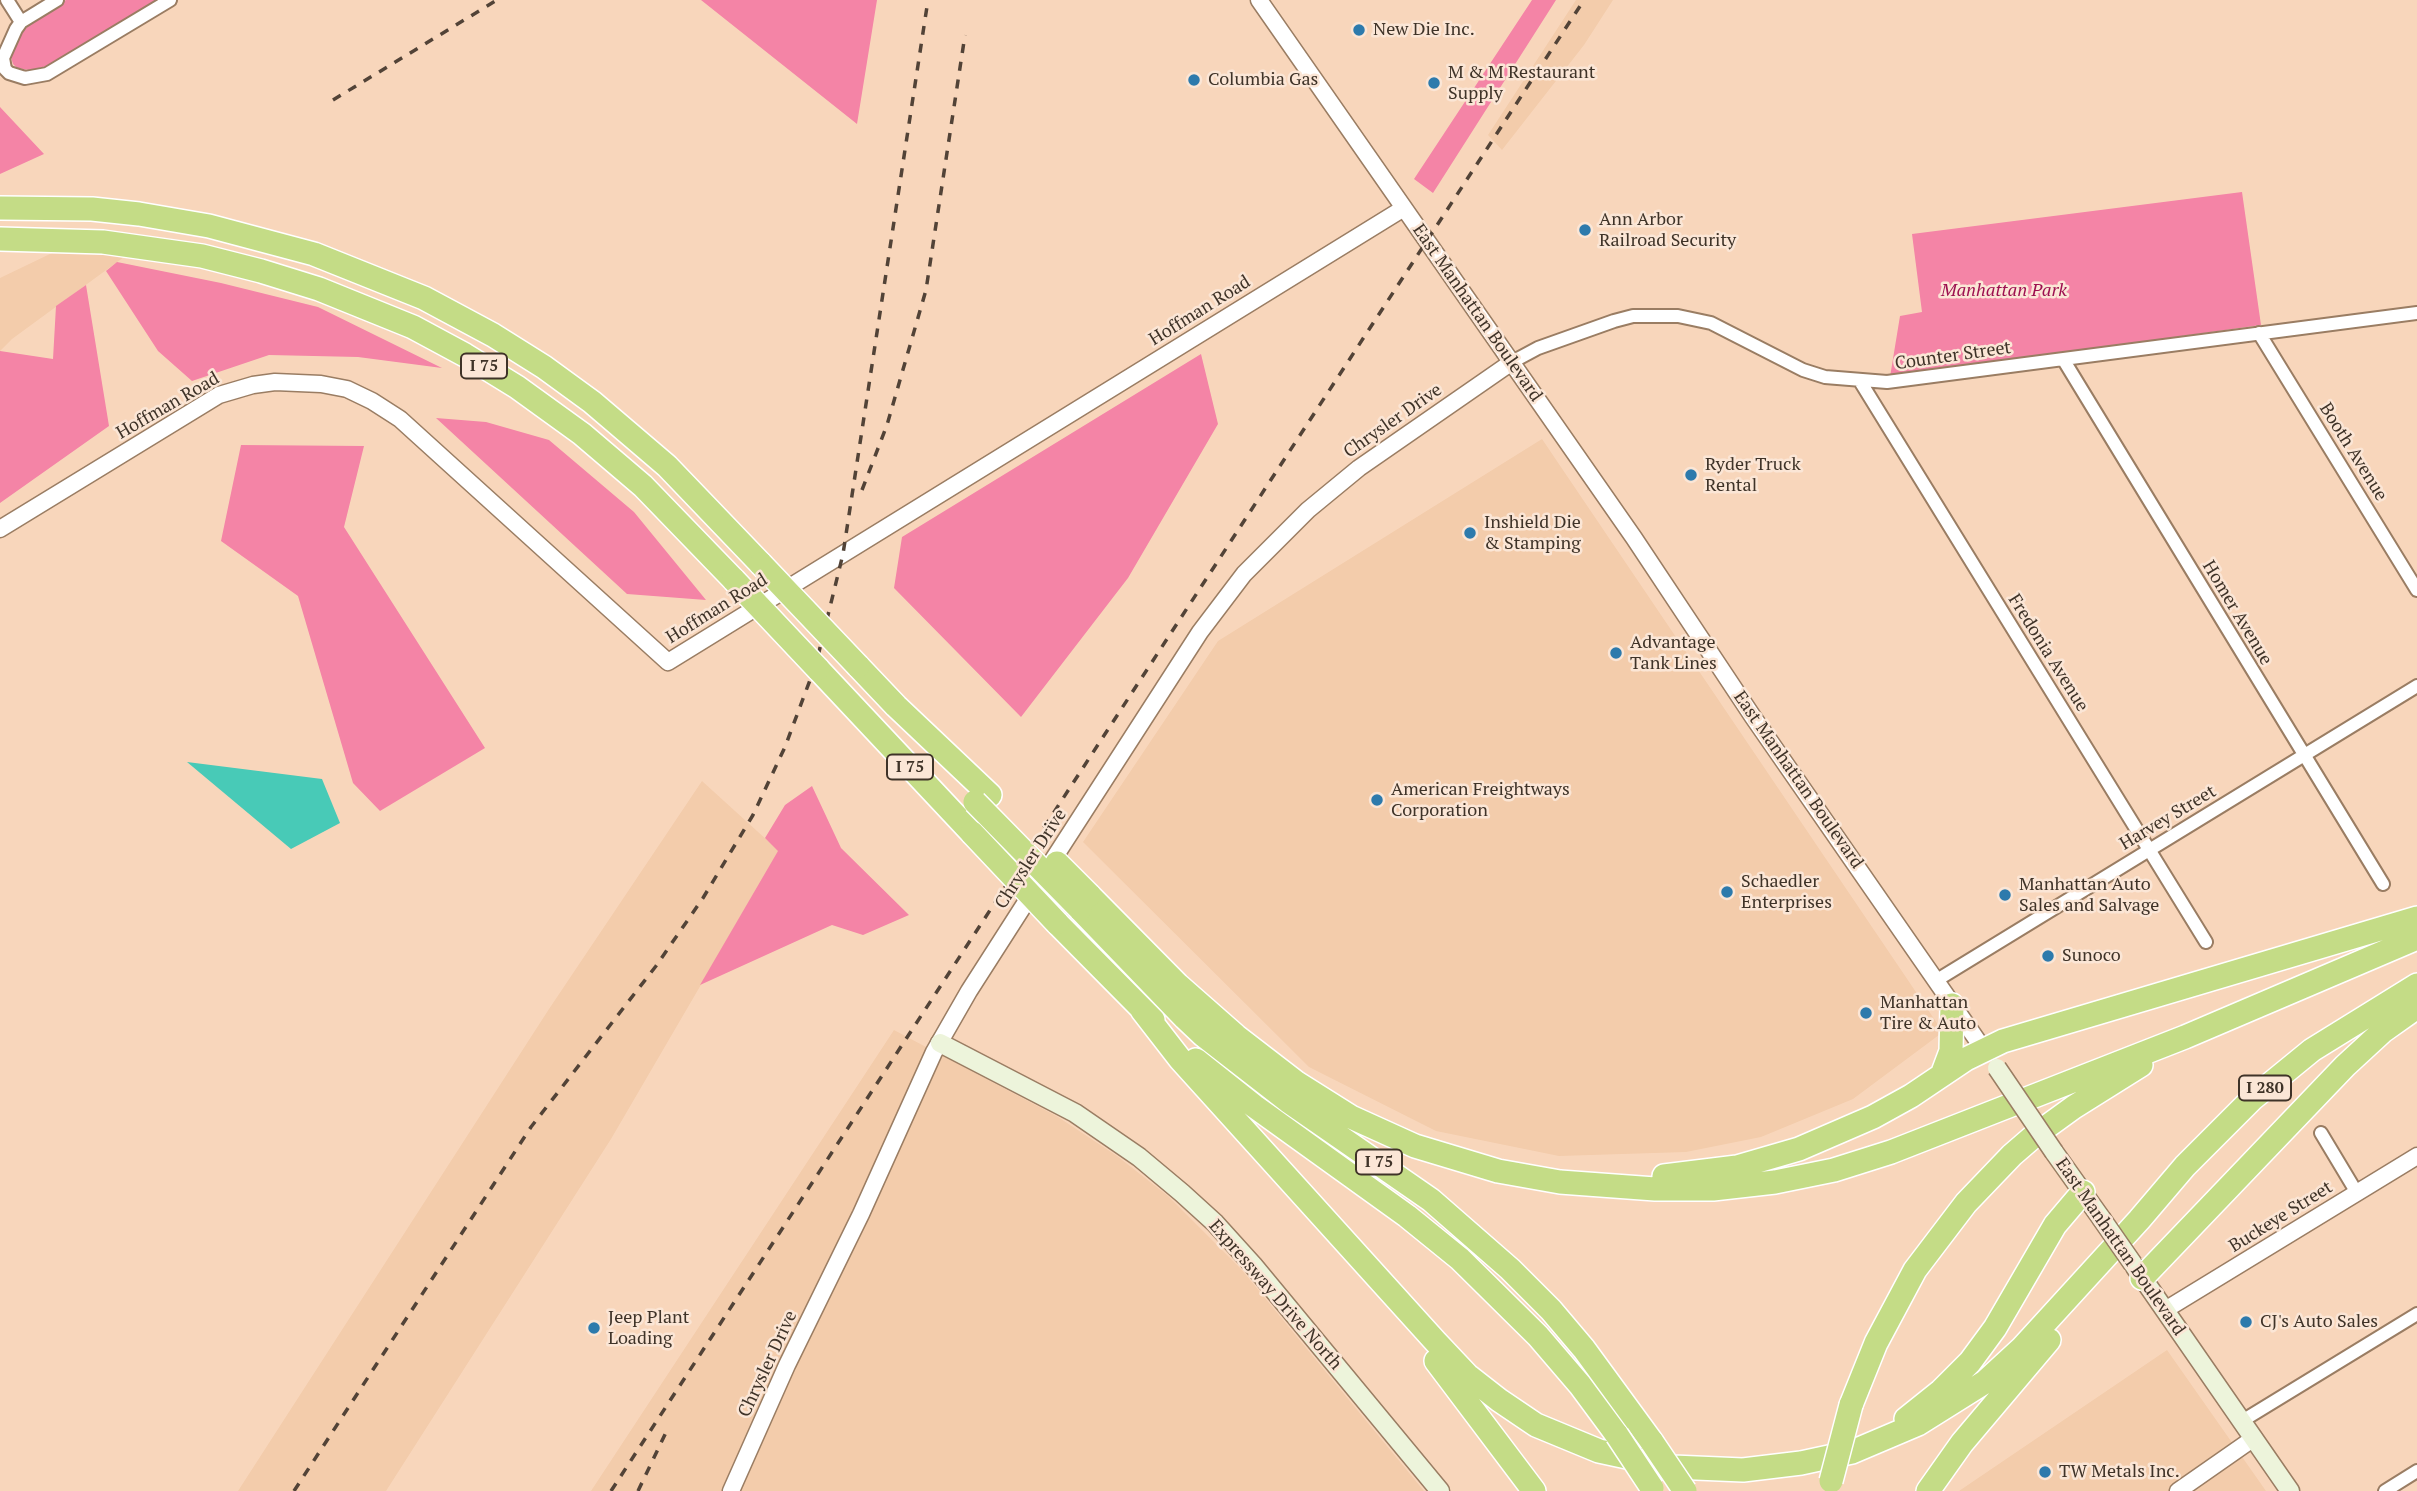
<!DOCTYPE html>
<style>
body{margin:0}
canvas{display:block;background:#f8d6bb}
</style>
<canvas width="2417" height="1491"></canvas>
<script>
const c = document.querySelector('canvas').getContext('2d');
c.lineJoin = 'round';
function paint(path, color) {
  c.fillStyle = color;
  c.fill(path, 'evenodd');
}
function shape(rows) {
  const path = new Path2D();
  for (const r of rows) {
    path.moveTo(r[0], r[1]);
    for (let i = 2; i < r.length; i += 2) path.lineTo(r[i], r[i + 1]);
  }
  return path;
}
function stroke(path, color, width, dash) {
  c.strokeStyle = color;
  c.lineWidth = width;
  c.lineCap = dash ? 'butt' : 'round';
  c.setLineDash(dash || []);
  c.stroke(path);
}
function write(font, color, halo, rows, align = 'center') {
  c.font = font + ' "PT Serif",serif';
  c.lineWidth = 5;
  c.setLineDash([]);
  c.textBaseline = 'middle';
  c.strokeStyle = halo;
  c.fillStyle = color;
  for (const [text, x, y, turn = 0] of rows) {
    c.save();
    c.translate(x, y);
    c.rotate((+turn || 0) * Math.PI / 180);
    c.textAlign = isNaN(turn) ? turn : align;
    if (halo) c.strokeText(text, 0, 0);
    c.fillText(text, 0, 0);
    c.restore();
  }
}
paint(shape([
 [1576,0,1613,0,1584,45,1502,150,1488,135],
 [77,241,139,246,12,339,0,351,0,278],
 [1542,439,1943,1032,1853,1099,1761,1137,1686,1152,1559,1156,1436,1131,1309,1067,1083,842,1218,641],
 [702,781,779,851,611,1139,386,1491,238,1491,549,1009],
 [894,1030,1058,1117,1117,1156,1168,1196,1241,1269,1424,1491,591,1491],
 [2167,1350,2266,1491,1959,1491]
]), '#f3ccab');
paint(shape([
 [66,0,157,0,48,66,29,70,17,68,13,64,10,54,18,37,30,24],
 [701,0,877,0,857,124],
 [1532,0,1556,0,1433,193,1414,179],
 [0,107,44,154,0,174],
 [2242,192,2261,325,1890,377,1900,316,1922,312,1912,234],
 [117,262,221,283,318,307,442,368,358,357,269,355,192,381,158,351,106,271],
 [86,285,109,426,0,503,0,351,53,359,56,306],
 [1201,354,1218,424,1128,578,1021,717,894,588,902,537],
 [436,418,486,422,549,440,634,512,706,600,627,594],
 [241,445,364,446,344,527,485,748,380,811,353,783,298,596,221,541],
 [812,786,841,848,909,915,863,935,832,925,700,985,778,851,765,838,785,805]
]), '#f484a6');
paint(shape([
 [187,762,322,779,340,823,291,849]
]), '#48cab7');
const minor = shape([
 [7,0,21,22],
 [57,0,21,22,16,29,3,58,5,69,9,73,25,78,47,74,170,0],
 [2259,333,2417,590],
 [2063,359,2383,884],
 [1512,362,1538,348,1614,321,1633,316,1678,316,1711,323,1803,370,1825,377,1887,382,2417,313],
 [1860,381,2206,942],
 [1937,980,2417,686],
 [2321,1133,2357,1193],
 [2242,1421,2417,1314],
 [2385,1491,2417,1471]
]);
const tertiary = shape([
 [1259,0,1634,538,1753,717,1984,1050],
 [0,529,219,395,253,385,275,382,321,384,347,389,372,401,400,419,668,662,1404,208],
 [1047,869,1200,632,1244,574,1308,510,1359,468,1512,362],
 [2165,1310,2417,1156],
 [731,1491,787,1365,861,1214,934,1052,969,991,1035,888],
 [2178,1491,2254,1438]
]);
const secondary = shape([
 [940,1043,1075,1113,1139,1157,1182,1193,1215,1223,1253,1265,1440,1491],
 [2054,1152,2101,1218],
 [2135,1267,2290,1491]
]);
const motorway = shape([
 [0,208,92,209,139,214,209,226,314,254,424,298,493,335,544,367,592,402,667,466,761,564],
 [0,239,103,242,202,256,261,271,319,289,413,327,465,355,517,387,582,434,643,486,734,580],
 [858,666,896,706,990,795],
 [818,669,972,833],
 [1089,895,1178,985,1236,1036,1297,1083,1351,1117,1415,1146,1498,1171,1560,1182,1655,1189,1713,1189,1775,1182,1834,1170,1891,1152,2185,1037,2417,938],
 [1080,909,1185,1018,1203,1035,1288,1101,1431,1200,1510,1269,1551,1310,1584,1349,1652,1442],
 [1057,923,1153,1020],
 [1142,1010,1180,1059,1435,1341,1467,1375,1499,1400,1536,1425,1599,1451,1673,1467,1743,1470,1801,1463,1852,1452,1918,1424,1985,1382,2022,1348,2139,1220,2185,1166,2252,1099,2312,1050,2417,985],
 [1196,1060,1254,1106,1407,1216,1460,1259,1538,1336,1580,1385,1617,1435],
 [1942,1075,1951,1051,1952,1005],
 [1664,1176,1737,1167,1799,1149,1873,1117,1911,1096,1966,1059,2003,1041,2417,918],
 [2142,1278,2345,1066,2383,1031,2417,1007],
 [1436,1361,1534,1491],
 [1851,1405,1876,1343,1915,1270,1966,1203,2012,1155,2034,1136,2074,1107,2141,1065],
 [1906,1419,1941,1391,1970,1362,1995,1328,2055,1225,2083,1192],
 [1928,1491,1962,1443,2049,1340]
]);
stroke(minor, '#9a7d63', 16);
stroke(tertiary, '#9a7d63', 19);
stroke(secondary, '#9a7d63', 21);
stroke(motorway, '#fff', 26);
stroke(minor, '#fff', 12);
stroke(tertiary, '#fff', 16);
stroke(secondary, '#edf4db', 18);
stroke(motorway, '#c4dc86', 23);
stroke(shape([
 [333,100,497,0],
 [862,490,887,425,926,290,965,35],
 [294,1491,531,1127,656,966,703,898,753,815,785,747,816,664,843,554,928,0],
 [611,1491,1584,0],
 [638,1491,669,1426]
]), '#524337', 3.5, [9, 9]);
const secondaryBridge = shape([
 [1997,1068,2054,1152],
 [2101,1218,2133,1264]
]);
const motorwayBridge = shape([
 [761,564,858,666],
 [734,580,818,669],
 [975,802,1080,909],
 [972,833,1057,923],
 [1057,863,1089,895],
 [1617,1435,1652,1488],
 [1652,1442,1685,1491],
 [1831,1481,1851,1405]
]);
stroke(secondaryBridge, '#9a7d63', 21, []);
stroke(motorwayBridge, '#fff', 26, []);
stroke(secondaryBridge, '#edf4db', 18);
stroke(motorwayBridge, '#c4dc86', 23);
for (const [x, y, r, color] of [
 [1359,30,7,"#2d7aac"],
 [1194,80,7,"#2d7aac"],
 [1434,83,7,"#2d7aac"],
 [1585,230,7,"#2d7aac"],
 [1691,475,7,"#2d7aac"],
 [1470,533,7,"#2d7aac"],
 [1616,653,7,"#2d7aac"],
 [1377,800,7,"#2d7aac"],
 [1727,892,7,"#2d7aac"],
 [2005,895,7,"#2d7aac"],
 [2048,956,7,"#2d7aac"],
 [1866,1013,7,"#2d7aac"],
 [2246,1322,7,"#2d7aac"],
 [594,1328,7,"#2d7aac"],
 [2045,1472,7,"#2d7aac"]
]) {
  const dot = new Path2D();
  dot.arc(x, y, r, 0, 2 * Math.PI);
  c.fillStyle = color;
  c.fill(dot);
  stroke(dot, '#fbe6d6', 2.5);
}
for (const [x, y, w] of [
 [484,366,46],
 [910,767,46],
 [2265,1088,52],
 [1379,1162,46]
]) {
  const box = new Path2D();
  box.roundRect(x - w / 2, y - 12.5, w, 25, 5);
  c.fillStyle = '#fbe6d6';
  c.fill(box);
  stroke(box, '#3f3328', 2);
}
write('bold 16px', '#3f3328', null, [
 ["I 75",484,366],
 ["I 75",910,767],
 ["I 280",2265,1088],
 ["I 75",1379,1162]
]);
write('18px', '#3f3328', '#fbe6d6', [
 ["New Die Inc.",1373,30],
 ["M & M Restaurant",1448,73],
 ["Supply",1448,94],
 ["Columbia Gas",1208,80],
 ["Ann Arbor",1599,220],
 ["Railroad Security",1599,241],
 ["Ryder Truck",1705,465],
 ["Rental",1705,486],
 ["Inshield Die",1484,523],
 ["& Stamping",1484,544],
 ["Advantage",1630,643],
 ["Tank Lines",1630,664],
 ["American Freightways",1391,790],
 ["Corporation",1391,811],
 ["Schaedler",1741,882],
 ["Enterprises",1741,903],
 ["Manhattan Auto",2019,885],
 ["Sales and Salvage",2019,906],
 ["Sunoco",2062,956],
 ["Manhattan",1880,1003],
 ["Tire & Auto",1880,1024],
 ["Jeep Plant",608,1318],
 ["Loading",608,1339],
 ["CJ's Auto Sales",2260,1322],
 ["TW Metals Inc.",2059,1472]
], 'left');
write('italic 18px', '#9d1050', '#fbe6d6', [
 ["Manhattan Park",2004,291]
]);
write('18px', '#3f3328', '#fbe6d6', [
 ["Hoffman Road",1200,311,-32],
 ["East Manhattan Boulevard",1477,313,55],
 ["Counter Street",1953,356,-8],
 ["Hoffman Road",168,406,-30],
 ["Chrysler Drive",1393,421,-35],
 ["Booth Avenue",2353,452,58],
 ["Hoffman Road",717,609,-32],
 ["Homer Avenue",2237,613,59],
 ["Fredonia Avenue",2048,653,58],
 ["East Manhattan Boulevard",1798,780,55],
 ["Harvey Street",2168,818,-31],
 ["Chrysler Drive",1031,859,-57],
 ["Buckeye Street",2281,1217,-32],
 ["East Manhattan Boulevard",2120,1247,55],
 ["Expressway Drive North",1275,1295,49],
 ["Chrysler Drive",768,1364,-65]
]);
</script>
